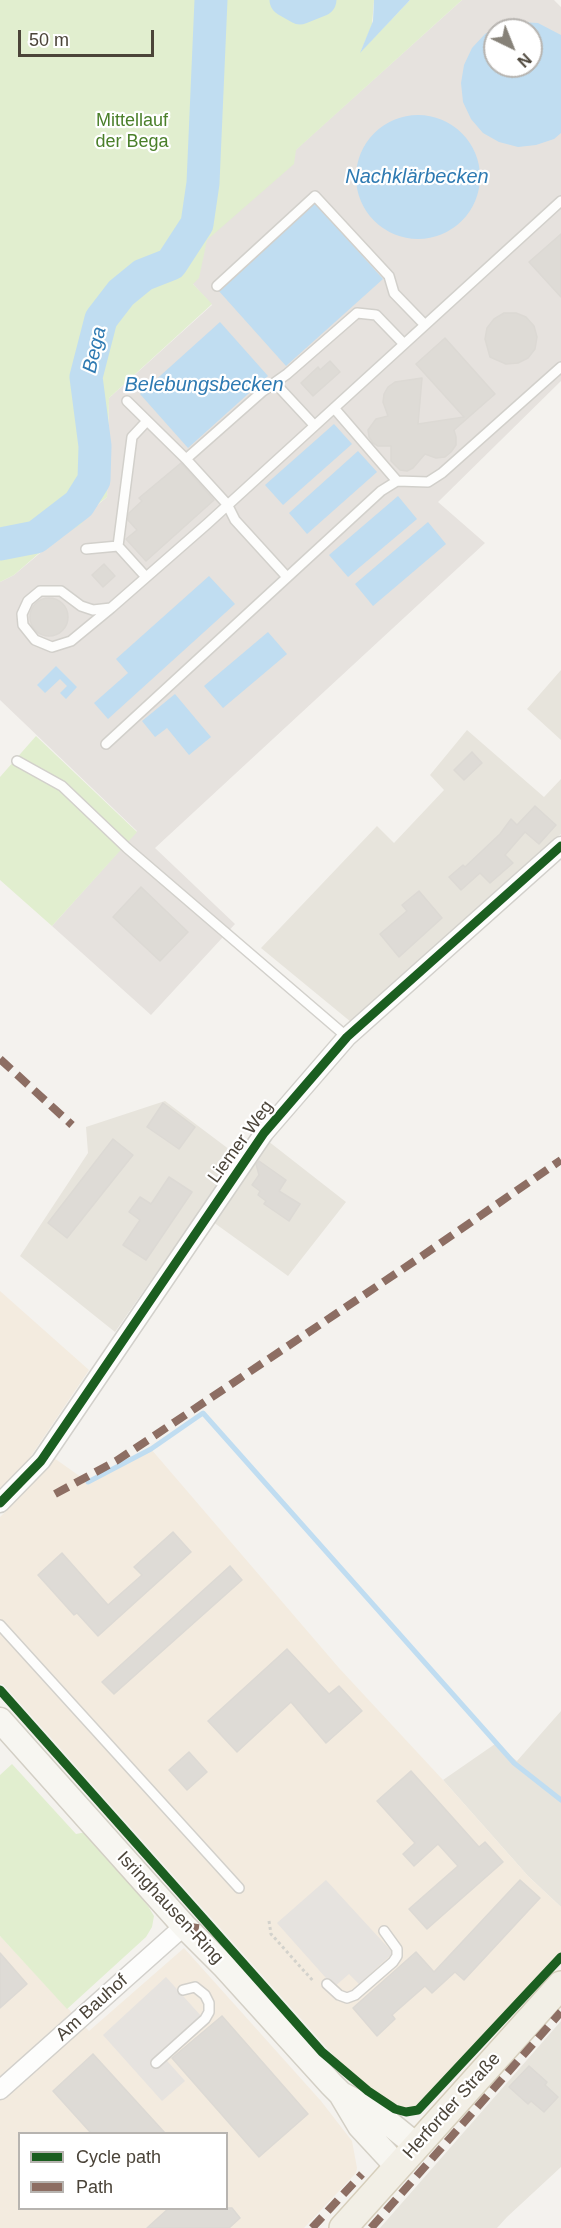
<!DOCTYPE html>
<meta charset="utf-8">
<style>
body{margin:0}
#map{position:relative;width:561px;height:2228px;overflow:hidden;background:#f4f2ee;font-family:Arial,sans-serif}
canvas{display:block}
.legend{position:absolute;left:18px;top:2132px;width:210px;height:78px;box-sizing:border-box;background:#fff;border:2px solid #b7b4b0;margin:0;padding:8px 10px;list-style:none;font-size:18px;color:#4b4439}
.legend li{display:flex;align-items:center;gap:12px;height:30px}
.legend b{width:30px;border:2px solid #b7b4b0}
.north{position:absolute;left:483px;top:18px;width:60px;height:60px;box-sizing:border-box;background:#fff;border:2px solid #b7b4b0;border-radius:50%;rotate:137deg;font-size:16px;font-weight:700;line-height:24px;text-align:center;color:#4b4439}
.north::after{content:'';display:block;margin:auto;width:21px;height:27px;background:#868178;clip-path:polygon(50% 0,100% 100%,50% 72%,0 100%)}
.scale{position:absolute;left:18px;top:30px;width:136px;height:27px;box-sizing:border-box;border:3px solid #4b4439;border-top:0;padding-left:8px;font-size:18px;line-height:21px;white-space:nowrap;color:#4b4439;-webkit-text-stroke:4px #fff;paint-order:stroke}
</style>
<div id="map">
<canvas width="561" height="2228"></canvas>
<ul class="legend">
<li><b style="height:8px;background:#1b5e20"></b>Cycle path</li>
<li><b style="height:8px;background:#8d6e63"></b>Path</li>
</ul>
<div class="north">N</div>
<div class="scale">50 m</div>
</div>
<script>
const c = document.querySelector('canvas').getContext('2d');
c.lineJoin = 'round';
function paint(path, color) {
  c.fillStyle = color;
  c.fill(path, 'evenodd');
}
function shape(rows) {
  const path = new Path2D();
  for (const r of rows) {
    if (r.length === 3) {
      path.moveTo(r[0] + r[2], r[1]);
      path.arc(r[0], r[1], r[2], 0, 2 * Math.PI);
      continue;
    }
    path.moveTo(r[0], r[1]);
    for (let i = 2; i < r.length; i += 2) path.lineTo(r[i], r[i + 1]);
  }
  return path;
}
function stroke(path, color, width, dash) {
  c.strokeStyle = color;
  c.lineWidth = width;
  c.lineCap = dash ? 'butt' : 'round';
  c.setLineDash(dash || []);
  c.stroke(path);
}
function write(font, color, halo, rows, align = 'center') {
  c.font = font + ' Arial,sans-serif';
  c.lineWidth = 4.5;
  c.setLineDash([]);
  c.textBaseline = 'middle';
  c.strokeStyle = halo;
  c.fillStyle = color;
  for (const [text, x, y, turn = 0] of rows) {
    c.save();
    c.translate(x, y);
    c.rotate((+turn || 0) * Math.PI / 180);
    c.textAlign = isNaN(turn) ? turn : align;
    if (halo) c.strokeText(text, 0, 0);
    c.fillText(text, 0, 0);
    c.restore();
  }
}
paint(shape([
 [561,670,561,740,527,709],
 [467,730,544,797,561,779,561,834,351,1022,261,948,377,826,394,843,444,790,430,775],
 [165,1101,238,1156,115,1332,20,1256,88,1153,86,1127],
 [268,1141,346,1202,288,1276,213,1222],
 [561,1711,561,1907,528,1876,443,1780,495,1744,517,1761],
 [561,2021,561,2167,507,2217,497,2228,380,2228]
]), '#e7e4dc');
paint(shape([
 [0,1291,89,1370,23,1468,0,1488],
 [151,1449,339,1668,443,1780,528,1876,561,1907,561,1953,419,2107,404,2108,384,2099,335,2057,3,1684,0,1684,0,1517,20,1497,54,1458,88,1482],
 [0,1936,89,2031,184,1948,321,2101,352,2141,357,2168,356,2173,304,2228,0,2228],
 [20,2134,226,2134,226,2208,20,2208]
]), '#f3ebdf');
paint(shape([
 [462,0,554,0,561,7,561,381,438,502,485,543,155,848,235,924,151,1015,52,926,137,831,0,700,0,582,14,575,107,497,109,398,212,305,172,261],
 [495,30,531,30,531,66,495,66]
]), '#e6e2de');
paint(shape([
 [0,0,374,0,372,25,361,51,410,0,462,0,296,150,294,164,207,240,199,278,193,284,212,304,109,398,107,497,93,508,81,524,45,548,14,575,0,582],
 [36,736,137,832,52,926,0,880,0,777],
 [12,1764,76,1834,86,1832,148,1906,154,1916,152,1927,146,1937,67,2009,0,1936,0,1775]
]), '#e1eecf');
paint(shape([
 [326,1880,393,1953,359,1984,349,1974,334,1987,277,1923],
 [166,1977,201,2016,160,2053,185,2081,162,2101,103,2035]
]), '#e6e3df');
paint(shape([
 [374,0,410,0,360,53,373,21],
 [520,22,538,23,561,35,561,133,554,139,536,145,518,147,499,142,483,133,471,119,463,102,461,83,464,65,472,48,485,34,501,25],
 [495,30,531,30,531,66,495,66],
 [418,177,62],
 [315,203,383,279,286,366,218,290],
 [220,322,268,376,188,448,140,394],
 [334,424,352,444,283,505,265,485],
 [358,451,377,472,307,534,289,513],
 [398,496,417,519,348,577,329,555],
 [428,522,446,544,373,606,355,584],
 [209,576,235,604,108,719,94,703,128,673,116,659],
 [268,632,287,654,223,708,204,686],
 [56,666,77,687,66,699,60,693,67,686,60,679,45,693,37,685],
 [175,694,211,737,189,755,167,728,155,737,142,721]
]), '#c0ddf1');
stroke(shape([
 [88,1482,151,1449,203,1413,514,1763,561,1800]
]), '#c0ddf1', 5);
stroke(shape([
 [286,0,300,8,320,0],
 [0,544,36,537,79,504,94,480,95,446,86,377,101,319,121,293,143,275,171,264,197,224,203,183,211,0]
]), '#c0ddf1', 33);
const building = shape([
 [561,234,561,297,529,262,561,234],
 [504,313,516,313,526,317,534,326,537,337,535,349,528,358,518,363,506,364,490,357,485,339,487,328,494,319,504,313],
 [445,338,495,394,454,430,456,437,456,445,451,452,445,457,436,458,425,454,413,468,407,471,400,470,391,461,391,446,378,446,373,443,369,437,368,430,376,419,388,416,383,402,384,394,388,387,395,382,422,378,418,424,464,417,416,364,445,338],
 [330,361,340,372,313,396,301,383,318,367,320,370,330,361],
 [181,463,214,500,146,561,126,539,137,530,128,520,129,513,142,501,139,498,181,463],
 [104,564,115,576,103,587,92,575,104,564],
 [49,617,19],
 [472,752,482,763,464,780,454,770,472,752],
 [535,806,556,825,539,844,525,832,505,855,513,863,490,883,480,873,461,890,449,877,463,865,465,867,500,834,511,819,517,825,535,806],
 [141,887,188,932,160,961,113,917,141,887],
 [419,891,442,918,399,957,380,934,407,911,402,905,419,891],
 [163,1103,195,1127,179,1149,147,1127,163,1103],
 [113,1139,133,1155,67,1238,48,1223,113,1139],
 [259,1161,286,1180,279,1191,300,1204,289,1221,264,1204,266,1201,258,1195,260,1191,252,1185,259,1175,256,1164,259,1161],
 [169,1177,192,1192,146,1260,123,1245,140,1220,129,1212,140,1197,151,1204,169,1177],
 [173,1532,191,1552,98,1636,77,1613,74,1615,38,1575,62,1553,108,1605,142,1575,134,1567,173,1532],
 [230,1566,242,1580,114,1694,102,1682,230,1566],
 [287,1649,329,1694,339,1686,362,1711,326,1743,291,1702,237,1752,208,1721,287,1649],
 [189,1752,207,1772,187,1790,169,1770,189,1752],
 [411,1771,479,1847,485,1842,503,1862,427,1929,409,1909,458,1866,438,1844,414,1866,403,1854,415,1843,377,1801,411,1771],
 [520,1880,540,1898,464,1980,455,1972,432,1993,425,1986,392,2015,395,2019,377,2036,353,2008,416,1952,434,1972,520,1880],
 [0,1953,27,1984,0,2008,0,1953],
 [222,2016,308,2114,259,2157,172,2058,222,2016],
 [93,2054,165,2133,91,2133,53,2091,93,2054],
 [529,2066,547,2082,545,2085,558,2097,544,2112,531,2101,528,2104,509,2087,529,2066],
 [169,2208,232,2208,240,2218,229,2228,147,2228,169,2208]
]);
paint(building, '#dedbd6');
stroke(building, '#dcd9d4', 1.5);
const lane = shape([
 [217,286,315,196,389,276,394,293,425,325],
 [275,383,314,425],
 [127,401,186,459,227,504,235,520,287,577],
 [334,408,397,481],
 [186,459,263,391,287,374,357,313,376,315,404,344],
 [118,546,132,437,147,421],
 [86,549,118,546,146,577],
 [111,608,93,610,81,606,61,591,40,591,28,601,22,614,23,625,35,640,52,647,71,641,111,608,207,524,561,201],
 [106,744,381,491,397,481,428,482,442,473,561,367],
 [17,761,62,786,127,848,347,1037],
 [0,1625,239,1888],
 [327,1984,339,1995,347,1998,355,1995,393,1962,397,1956,397,1949,384,1931],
 [156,2063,205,2019,209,2012,209,2003,205,1995,195,1987,183,1990]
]);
const street = shape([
 [0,1503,41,1461,264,1133,347,1037,561,846],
 [0,2090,184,1926]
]);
const secondary = shape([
 [0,1720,184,1926,224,1966,331,2084,341,2094,374,2111,417,2146],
 [341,2094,360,2126,398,2167]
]);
const primary = shape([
 [343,2228,561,1985]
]);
stroke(lane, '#d2d0cb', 12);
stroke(street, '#d2d0cb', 21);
stroke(secondary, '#d3cfc5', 27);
stroke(primary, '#d6cebb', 30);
stroke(shape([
 [269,1921,271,1934,314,1982]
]), '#d3d2cc', 3, [3, 3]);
stroke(lane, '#fdfdfc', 9);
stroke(street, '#fdfdfc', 18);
stroke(secondary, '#f7f6f1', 24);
stroke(primary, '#f2efe6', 27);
stroke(shape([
 [0,1059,72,1125],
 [55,1494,116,1461,154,1436,422,1256,561,1160],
 [184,1926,204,1929,210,1925],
 [312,2228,362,2174],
 [371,2228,561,2012]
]), '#8d6e63', 8, [15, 8]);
stroke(shape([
 [0,1503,41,1461,264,1133,347,1037,561,846],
 [0,1690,322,2052,368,2091,395,2109,406,2112,418,2110,561,1957]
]), '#1b5e20', 9);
write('18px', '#4a7f2a', '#fff', [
 ["Mittellauf",132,121],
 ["der Bega",132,142]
]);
write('18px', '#4b4439', '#fff', [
 ["Liemer Weg",241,1142,-54],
 ["Isringhausen-Ring",170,1908,47],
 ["Am Bauhof",92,2008,-42],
 ["Herforder Straße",452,2106,-48]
]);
write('italic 20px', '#2e7ab2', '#fff', [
 ["Nachklärbecken",417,177],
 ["Bega",95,350,-77],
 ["Belebungsbecken",204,385]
]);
</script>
